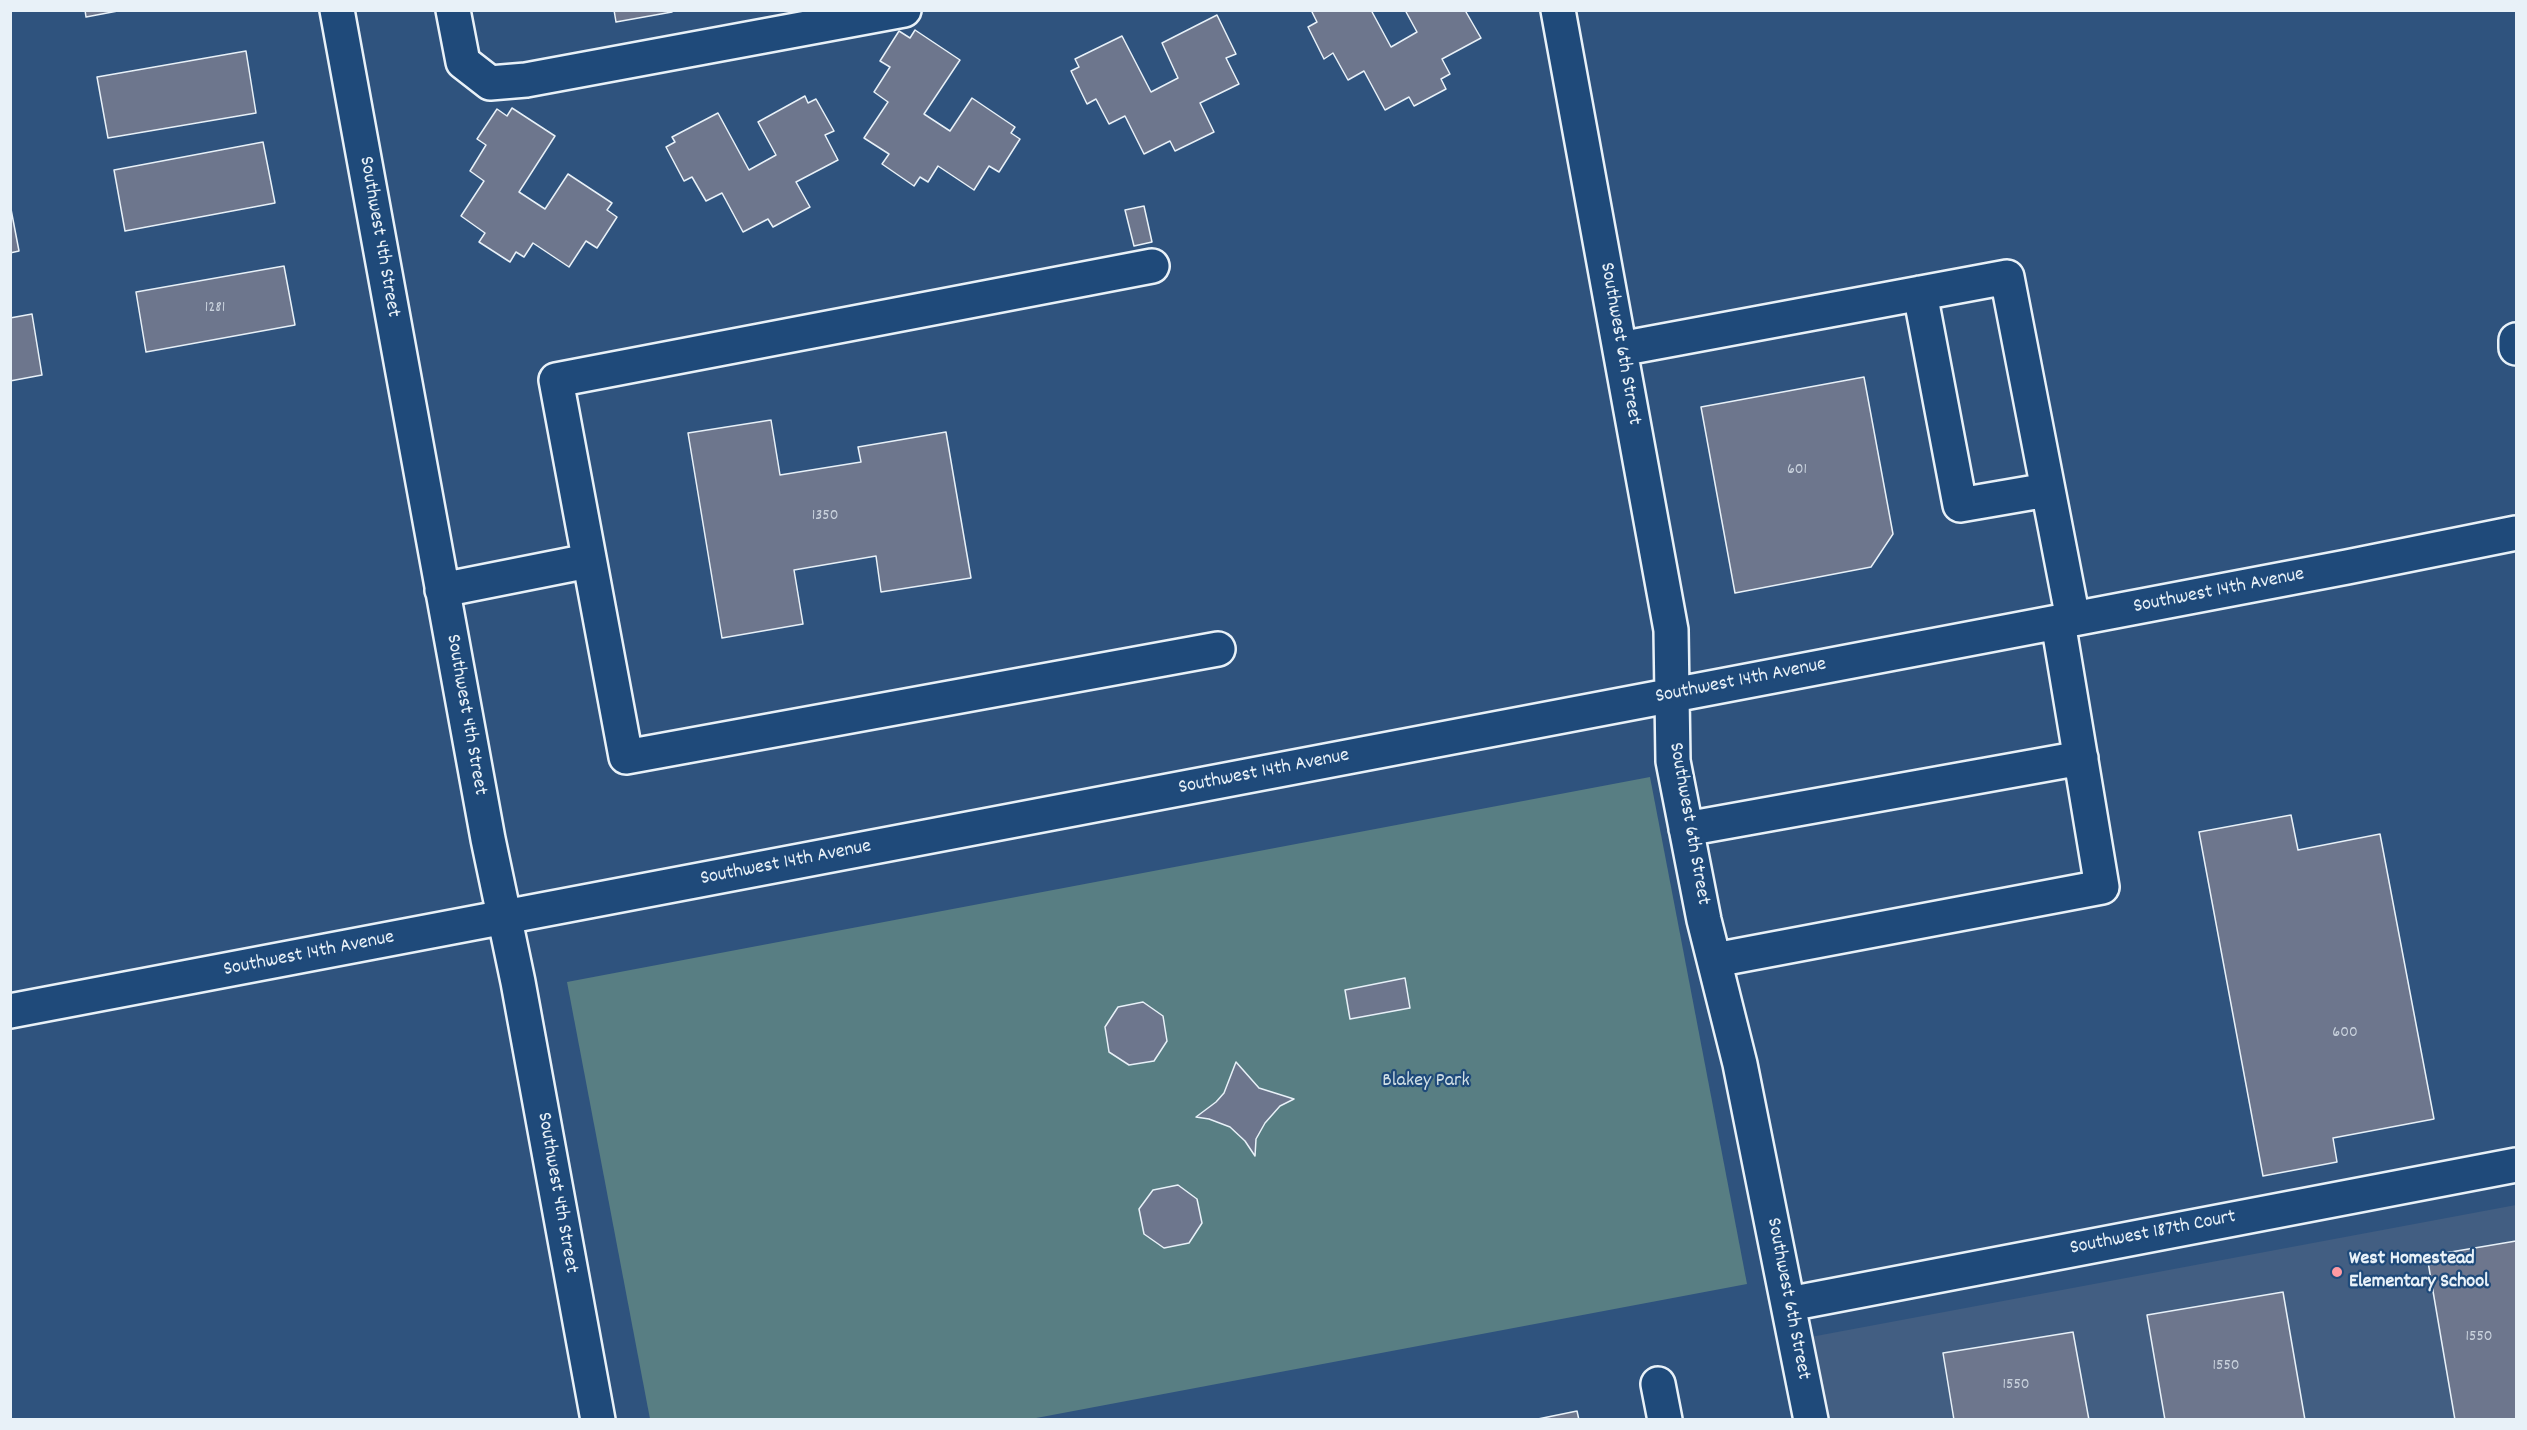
<!DOCTYPE html>
<style>
body{margin:0}
#map{position:relative;width:2527px;height:1430px;overflow:hidden;background:#2f537e;font-family:Dekko,sans-serif}
canvas{display:block}
.frame{position:absolute;inset:0;border:12px solid #e8f1f8;pointer-events:none}
</style>
<div id="map">
<canvas width="2527" height="1430"></canvas>
<div class="frame"></div>
</div>
<script>
const c = document.querySelector('canvas').getContext('2d');
c.lineJoin = 'round';
function paint(path, color) {
  c.fillStyle = color;
  c.fill(path, 'evenodd');
}
function shape(rows) {
  const path = new Path2D();
  for (const r of rows) {
    path.moveTo(r[0], r[1]);
    for (let i = 2; i < r.length; i += 2) path.lineTo(r[i], r[i + 1]);
  }
  return path;
}
function stroke(path, color, width, dash) {
  c.strokeStyle = color;
  c.lineWidth = width;
  c.lineCap = dash ? 'butt' : 'round';
  c.setLineDash(dash || []);
  c.stroke(path);
}
function write(font, color, halo, rows, align = 'center') {
  c.font = font + ' Dekko,sans-serif';
  c.lineWidth = 4.5;
  c.setLineDash([]);
  c.textBaseline = 'middle';
  c.strokeStyle = halo;
  c.fillStyle = color;
  for (const [text, x, y, turn = 0] of rows) {
    c.save();
    c.translate(x, y);
    c.rotate((+turn || 0) * Math.PI / 180);
    c.textAlign = isNaN(turn) ? turn : align;
    if (halo) c.strokeText(text, 0, 0);
    c.fillText(text, 0, 0);
    c.restore();
  }
}
paint(shape([
 [2516,1205,2516,1419,1815,1419,1800,1339]
]), '#425e82');
paint(shape([
 [1650,777,1747,1284,1031,1419,650,1419,567,982]
]), '#587e83');
const building = shape([
 [85,10,123,10,86,17,85,10],
 [614,10,671,10,672,12,616,22,614,10],
 [1315,10,1371,10,1391,47,1417,32,1405,10,1468,10,1466,12,1481,38,1442,59,1450,74,1441,79,1446,89,1414,106,1409,97,1385,110,1364,71,1348,80,1333,53,1324,59,1308,27,1317,22,1312,12,1315,10],
 [1217,15,1236,54,1226,58,1239,84,1200,103,1214,132,1175,151,1170,141,1144,154,1125,116,1109,124,1096,99,1087,104,1071,71,1079,67,1075,59,1122,36,1151,92,1178,78,1162,43,1217,15],
 [915,30,960,60,924,114,950,131,972,98,1015,127,1011,133,1020,139,999,172,989,166,974,190,938,166,928,182,920,177,914,186,882,164,889,154,864,138,888,102,874,92,890,67,880,61,899,31,910,38,915,30],
 [246,51,256,113,108,138,97,77,246,51],
 [805,96,808,103,816,99,834,131,825,135,838,160,796,182,810,207,773,227,768,219,743,232,722,193,706,201,692,177,684,181,666,147,675,142,672,137,718,113,749,170,776,155,758,122,805,96],
 [512,108,555,136,519,192,545,209,568,174,612,203,607,210,617,217,597,248,586,241,569,267,533,243,524,257,516,252,510,262,479,242,485,233,461,216,484,181,470,171,486,145,477,139,497,109,507,116,512,108],
 [263,142,275,203,125,231,114,170,263,142],
 [10,204,19,251,10,253,10,204],
 [1144,206,1152,242,1134,246,1125,210,1144,206],
 [284,266,295,325,146,352,136,292,284,266],
 [32,314,42,375,10,381,10,318,32,314],
 [1864,377,1893,534,1871,567,1735,593,1701,407,1864,377],
 [771,420,780,475,861,462,858,447,946,432,971,578,881,592,876,556,794,570,803,624,722,638,688,433,771,420],
 [2291,815,2298,850,2380,834,2434,1119,2333,1138,2337,1162,2263,1176,2199,832,2291,815],
 [1405,978,1410,1008,1350,1019,1345,990,1405,978],
 [1143,1002,1163,1016,1167,1041,1154,1061,1129,1065,1109,1052,1105,1027,1118,1007,1143,1002],
 [1236,1062,1259,1088,1294,1099,1280,1106,1265,1123,1256,1139,1255,1156,1245,1141,1230,1127,1209,1119,1196,1117,1216,1102,1224,1093,1236,1062],
 [1178,1185,1197,1199,1202,1223,1189,1243,1164,1248,1144,1234,1139,1209,1153,1190,1178,1185],
 [2516,1241,2516,1420,2455,1420,2427,1256,2516,1241],
 [2283,1292,2305,1420,2165,1420,2147,1315,2283,1292],
 [2073,1332,2089,1420,1954,1420,1943,1353,2073,1332],
 [1577,1411,1579,1420,1533,1420,1577,1411]
]);
paint(building, '#6d768d');
stroke(building, '#e8f1f8', 1.5);
const minor = shape([
 [337,10,488,839,518,982,598,1420],
 [453,10,463,62,490,83,526,80,904,10],
 [1558,10,1671,630,1673,761,1704,920,1740,1064,1811,1420],
 [1152,266,556,380,626,757,1218,649],
 [1920,293,1960,505,2047,490],
 [2516,340,2516,348],
 [1620,349,2007,277,2073,619],
 [442,590,588,561],
 [1686,829,2081,758],
 [1715,960,2102,887,2058,622],
 [10,1011,2347,567,2516,533],
 [1789,1304,2516,1165],
 [1658,1384,1665,1420]
]);
stroke(minor, '#e8f1f8', 38);
stroke(minor, '#1f4a7a', 33);
for (const [x, y, r, color] of [
 [2337,1272,6,"#ff9aa2"]
]) {
  const dot = new Path2D();
  dot.arc(x, y, r, 0, 2 * Math.PI);
  c.fillStyle = color;
  c.fill(dot);
  stroke(dot, '#1f4a7a', 2);
}
write('16px', '#c9d2dd', null, [
 ["1281",215,309],
 ["601",1797,471],
 ["1350",825,517],
 ["600",2345,1034],
 ["1550",2479,1338],
 ["1550",2226,1367],
 ["1550",2016,1386]
]);
write('20px', '#e8f1f8', '#1f4a7a', [
 ["Southwest 4th Street",378,237,80],
 ["Southwest 6th Street",1619,344,80],
 ["Southwest 14th Avenue",2219,592,-11],
 ["Southwest 14th Avenue",1741,682,-11],
 ["Southwest 4th Street",465,715,80],
 ["Southwest 14th Avenue",1264,773,-11],
 ["Southwest 6th Street",1688,824,80],
 ["Southwest 14th Avenue",786,864,-11],
 ["Southwest 14th Avenue",309,955,-11],
 ["Southwest 4th Street",556,1193,80],
 ["Southwest 187th Court",2153,1234,-11],
 ["Southwest 6th Street",1787,1299,79]
]);
write('20px', '#d2e0e6', '#1f4a7a', [
 ["Blakey Park",1426,1082]
]);
write('bold 20px', '#e8f1f8', '#1f4a7a', [
 ["West Homestead",2349,1260],
 ["Elementary School",2349,1283]
], 'left');
</script>
